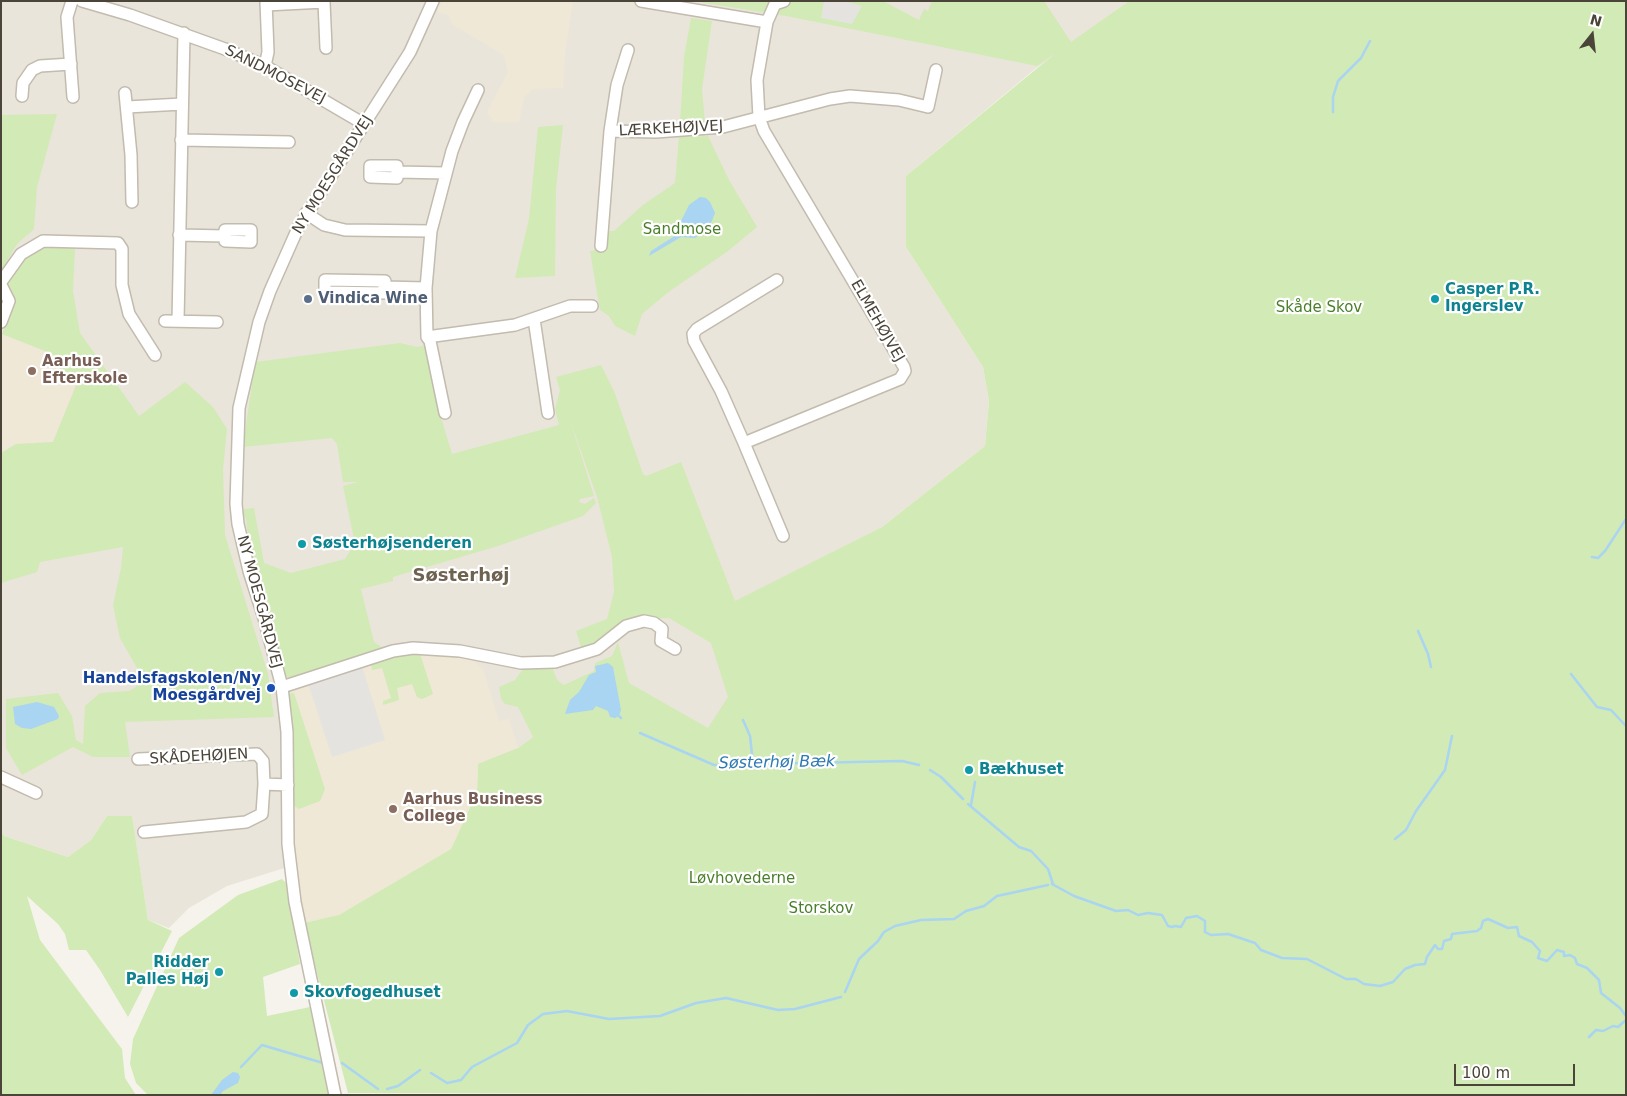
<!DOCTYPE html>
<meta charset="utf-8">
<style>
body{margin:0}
#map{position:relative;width:1627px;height:1096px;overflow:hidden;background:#f6f3ec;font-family:"DejaVu Sans",sans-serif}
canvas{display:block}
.frame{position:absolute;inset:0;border:2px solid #4b4439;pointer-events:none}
.north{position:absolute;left:1567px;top:10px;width:50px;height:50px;-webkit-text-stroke:4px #fff;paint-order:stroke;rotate:16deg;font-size:14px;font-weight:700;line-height:20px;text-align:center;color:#4b4439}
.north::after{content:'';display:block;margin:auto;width:18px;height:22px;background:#4b4439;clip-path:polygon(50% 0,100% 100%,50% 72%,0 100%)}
.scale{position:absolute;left:1454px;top:1064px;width:121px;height:22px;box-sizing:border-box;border:2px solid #4b4439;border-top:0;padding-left:6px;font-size:15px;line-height:18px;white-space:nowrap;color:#4b4439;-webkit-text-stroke:4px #fff;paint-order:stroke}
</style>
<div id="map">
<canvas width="1627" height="1096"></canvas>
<div class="frame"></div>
<div class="north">N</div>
<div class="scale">100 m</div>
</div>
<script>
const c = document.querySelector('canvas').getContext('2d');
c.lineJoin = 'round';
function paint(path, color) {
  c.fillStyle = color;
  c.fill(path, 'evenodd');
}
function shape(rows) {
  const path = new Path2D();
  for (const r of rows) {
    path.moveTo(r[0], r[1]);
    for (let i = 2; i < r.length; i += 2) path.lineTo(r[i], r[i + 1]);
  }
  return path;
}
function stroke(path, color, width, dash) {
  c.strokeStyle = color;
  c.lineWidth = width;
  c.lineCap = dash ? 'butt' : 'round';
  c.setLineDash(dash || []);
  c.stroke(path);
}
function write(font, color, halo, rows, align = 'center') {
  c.font = font + ' "DejaVu Sans",sans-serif';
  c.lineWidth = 4.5;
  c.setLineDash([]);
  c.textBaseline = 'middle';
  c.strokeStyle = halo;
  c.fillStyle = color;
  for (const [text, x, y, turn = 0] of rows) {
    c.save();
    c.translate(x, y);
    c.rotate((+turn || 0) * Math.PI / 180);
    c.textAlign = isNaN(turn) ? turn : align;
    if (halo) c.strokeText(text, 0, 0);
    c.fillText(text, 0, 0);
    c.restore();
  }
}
paint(shape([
 [1,1,1129,1,1035,69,906,176,906,247,983,367,989,401,985,446,882,527,735,602,739,641,718,756,596,672,565,714,518,748,294,865,227,886,189,908,169,928,148,920,132,817,107,816,91,840,68,857,4,836,1,831]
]), '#eae5da');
paint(shape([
 [442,1,573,1,565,55,563,88,533,89,524,98,519,122,493,122,487,112,508,72,504,55,453,25,448,15,438,12],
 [1,282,7,283,11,290,13,307,2,334,53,355,50,362,76,379,77,383,53,442,16,444,1,453],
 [431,651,465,654,483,669,499,721,509,719,518,748,478,764,477,792,451,849,338,916,304,923,296,882,289,693,309,682,399,654]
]), '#efe8d6');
paint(shape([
 [693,1,883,1,919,20,924,9,928,11,932,1,1044,1,1071,42,1129,1,1626,1,1626,1095,348,1093,304,923,339,915,451,849,477,792,478,764,518,748,533,737,518,707,505,704,501,699,499,687,515,680,524,668,552,667,557,680,564,685,594,671,595,663,612,656,618,642,629,683,708,728,728,697,711,643,669,618,633,619,601,643,582,650,576,631,607,619,614,592,612,557,597,497,570,420,594,496,580,499,579,502,585,504,594,498,596,503,583,516,498,546,393,577,393,581,361,589,374,642,383,648,296,677,289,678,283,674,251,565,246,518,242,514,244,509,254,508,264,563,291,573,345,559,355,544,343,486,358,482,343,482,337,444,332,438,243,447,255,362,400,343,417,347,428,345,440,414,452,454,559,425,555,409,560,390,556,377,601,365,614,391,643,474,646,476,681,462,735,601,882,527,985,446,989,401,983,367,906,247,906,176,1057,52,1037,66,786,16],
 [691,18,712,21,702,89,705,123,680,123,684,57],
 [57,114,37,187,34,229,17,244,1,271,1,115],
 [563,125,556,189,555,276,515,278,529,219,538,127],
 [708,136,729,180,757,227,728,251,667,293,642,314,635,336,615,326,609,316,600,310,590,251,593,251,608,231,614,231,643,205,675,183,679,137],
 [72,245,75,249,73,291,80,333,139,416,185,382,213,407,227,429,223,469,225,535,268,674,274,717,125,722,130,757,93,757,73,747,22,775,6,748,6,699,58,693,72,716,76,740,83,744,85,706,100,693,129,691,136,687,141,675,120,638,113,605,121,568,123,547,40,562,37,572,1,583,1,453,16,444,53,442,77,383,75,379,50,362,53,354,2,334,13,307,11,290,7,283,17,266,30,252,42,246],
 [420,654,433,694,422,699,417,697,412,684,397,688,399,700,383,705,383,701,391,698,382,668,372,670,371,664,397,656],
 [291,693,294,693,325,789,320,801,299,809,293,805,288,697],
 [107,816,132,816,148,920,172,931,128,1017,100,970,86,950,69,950,65,934,58,924,27,896,40,940,122,1049,125,1078,136,1095,1,1095,1,831,4,836,68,857,91,840],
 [282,879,286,883,300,964,263,977,267,1016,310,1007,329,1095,148,1095,136,1083,130,1064,133,1039,179,938,238,895]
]), '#d2eab5');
paint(shape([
 [824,1,844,1,862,6,852,24,821,18],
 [362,666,385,740,332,757,308,683]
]), '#e5e3e0');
paint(shape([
 [700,197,706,198,710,202,715,213,709,228,695,238,681,237,649,256,651,251,678,234,680,223,689,205],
 [608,663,613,667,621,710,619,716,615,718,610,717,608,711,596,706,593,710,565,714,570,700,579,692,589,675,596,672,595,666],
 [37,702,54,707,59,716,58,719,31,729,22,728,15,724,13,707],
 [233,1072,238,1073,240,1077,238,1083,223,1091,220,1095,211,1095,222,1080]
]), '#a9d4f2');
stroke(shape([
 [1333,112,1333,97,1338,81,1361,58,1370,41],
 [1592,557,1598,558,1605,551,1626,519],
 [1418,631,1428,654,1431,667],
 [1571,674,1597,707,1611,710,1626,726],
 [619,716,621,718],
 [743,720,750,736,753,763],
 [640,733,714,765,902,761,919,765],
 [930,770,941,777,963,799],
 [968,804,1019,847,1031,851,1048,869,1053,884],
 [971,805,975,782],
 [1395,839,1406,830,1416,811,1445,770,1452,736],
 [1052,884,1074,896,1116,911,1128,910,1138,915,1148,913,1162,915,1168,926,1172,927,1175,926,1181,927,1186,918,1197,916,1205,921,1205,932,1211,935,1228,934,1255,943,1261,950,1282,958,1307,959,1346,979,1356,979,1364,984,1380,986,1393,982,1405,969,1415,965,1425,964,1427,957,1435,945,1438,949,1442,949,1444,941,1451,939,1452,934,1477,931,1481,928,1483,921,1488,919,1508,928,1517,927,1519,936,1532,942,1540,951,1538,958,1547,961,1557,950,1564,952,1564,956,1570,955,1575,958,1577,964,1587,968,1599,980,1601,993,1620,1008,1626,1016],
 [845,992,859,959,878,941,884,932,895,926,921,920,954,919,966,911,984,906,997,896,1048,885],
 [1589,1037,1596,1030,1603,1031,1613,1026,1618,1027,1626,1020],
 [342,1063,378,1089],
 [241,1067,262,1045,323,1063],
 [431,1073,447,1083,461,1080,472,1067,517,1043,528,1025,543,1014,567,1011,609,1019,660,1016,696,1003,726,998,778,1010,795,1009,841,997],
 [387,1089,398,1086,420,1070]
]), '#a9d4f2', 2.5);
const minor = shape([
 [72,1,67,17,73,97],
 [82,1,130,15,225,49,265,66,364,124],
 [641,1,767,22,757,80,759,117,764,131,904,367,905,371,900,379,744,443,721,391,694,341,693,334,697,329,777,280],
 [266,5,324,2,326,48],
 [767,22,775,4,784,1],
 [265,66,268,52,266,1],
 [478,90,463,122,452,151,431,231,426,288,427,337,515,325,570,306,592,306],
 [125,93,131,155,132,202],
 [22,96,23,83,32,70,40,66,71,64],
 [127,107,182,104],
 [610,131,617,85,628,50],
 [181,140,289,142],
 [397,172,397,178,370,177,370,166,397,166,397,172,446,173],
 [306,213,324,225,345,230,431,231],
 [179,235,225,236,225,241,251,242,251,230,225,230,225,236],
 [601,246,610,131,656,132,723,127,830,99,850,96,899,100,928,107,936,70],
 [1,282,21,254,43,241,118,243,122,249,122,285,129,314,155,355],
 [1,285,9,301,1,322],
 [384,287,384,293,325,292,325,280,385,281,384,287,426,288],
 [534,319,548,413],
 [165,321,217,322],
 [178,321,184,33],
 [427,337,430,341,445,413],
 [744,443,783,536],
 [282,687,393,651,413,648,460,651,521,663,555,662,597,649,626,626,644,621,654,623,662,629,661,641,675,649],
 [138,759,257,754,263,761,264,784,288,785],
 [1,777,36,793],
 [144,832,246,822,262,814,264,784],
 [335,1095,295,902,288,844,287,732,282,687,264,618,249,571,238,524,236,504,239,408,259,322,270,291,298,228,410,52,433,1]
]);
stroke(minor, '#c2bbae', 14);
stroke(minor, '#fff', 11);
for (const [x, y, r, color] of [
 [308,299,5,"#5c6f8a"],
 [1435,299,5,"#0f9aa8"],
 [32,371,5,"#8d6e63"],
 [302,544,5,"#0f9aa8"],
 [271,688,5,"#1a4fb4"],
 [969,770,5,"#0f9aa8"],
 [393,809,5,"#8d6e63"],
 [219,972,5,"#0f9aa8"],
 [294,993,5,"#0f9aa8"]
]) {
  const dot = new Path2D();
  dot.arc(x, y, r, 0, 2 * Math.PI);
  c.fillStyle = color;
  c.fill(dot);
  stroke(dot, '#fff', 2);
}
write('15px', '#4b4439', '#fff', [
 ["SANDMOSEVEJ",275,75,27],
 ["LÆRKEHØJVEJ",671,129,-3],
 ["NY MOESGÅRDVEJ",333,175,-58],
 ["ELMEHØJVEJ",877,321,60],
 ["NY MOESGÅRDVEJ",259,602,75],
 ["SKÅDEHØJEN",199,757,-3]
]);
write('15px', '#4a7f2a', '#fff', [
 ["Sandmose",682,230],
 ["Skåde Skov",1319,308],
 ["Løvhovederne",742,879],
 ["Storskov",821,909]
]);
write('bold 15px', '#0d838f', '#fff', [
 ["Casper P.R.",1445,290],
 ["Ingerslev",1445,307],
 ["Søsterhøjsenderen",312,544],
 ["Bækhuset",979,770],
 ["Ridder",209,963,"right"],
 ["Palles Høj",209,980,"right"],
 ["Skovfogedhuset",304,993]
], 'left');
write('bold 15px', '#4e5e75', '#fff', [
 ["Vindica Wine",318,299]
], 'left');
write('bold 15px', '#785e54', '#fff', [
 ["Aarhus",42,362],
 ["Efterskole",42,379],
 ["Aarhus Business",403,800],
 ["College",403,817]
], 'left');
write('bold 15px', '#164399', '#fff', [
 ["Handelsfagskolen/Ny",261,679],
 ["Moesgårdvej",261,696]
], 'right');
write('italic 16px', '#2e7ab2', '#fff', [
 ["Søsterhøj Bæk",777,763,-1]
]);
write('bold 18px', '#6e6250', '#fff', [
 ["Søsterhøj",461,576]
]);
</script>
